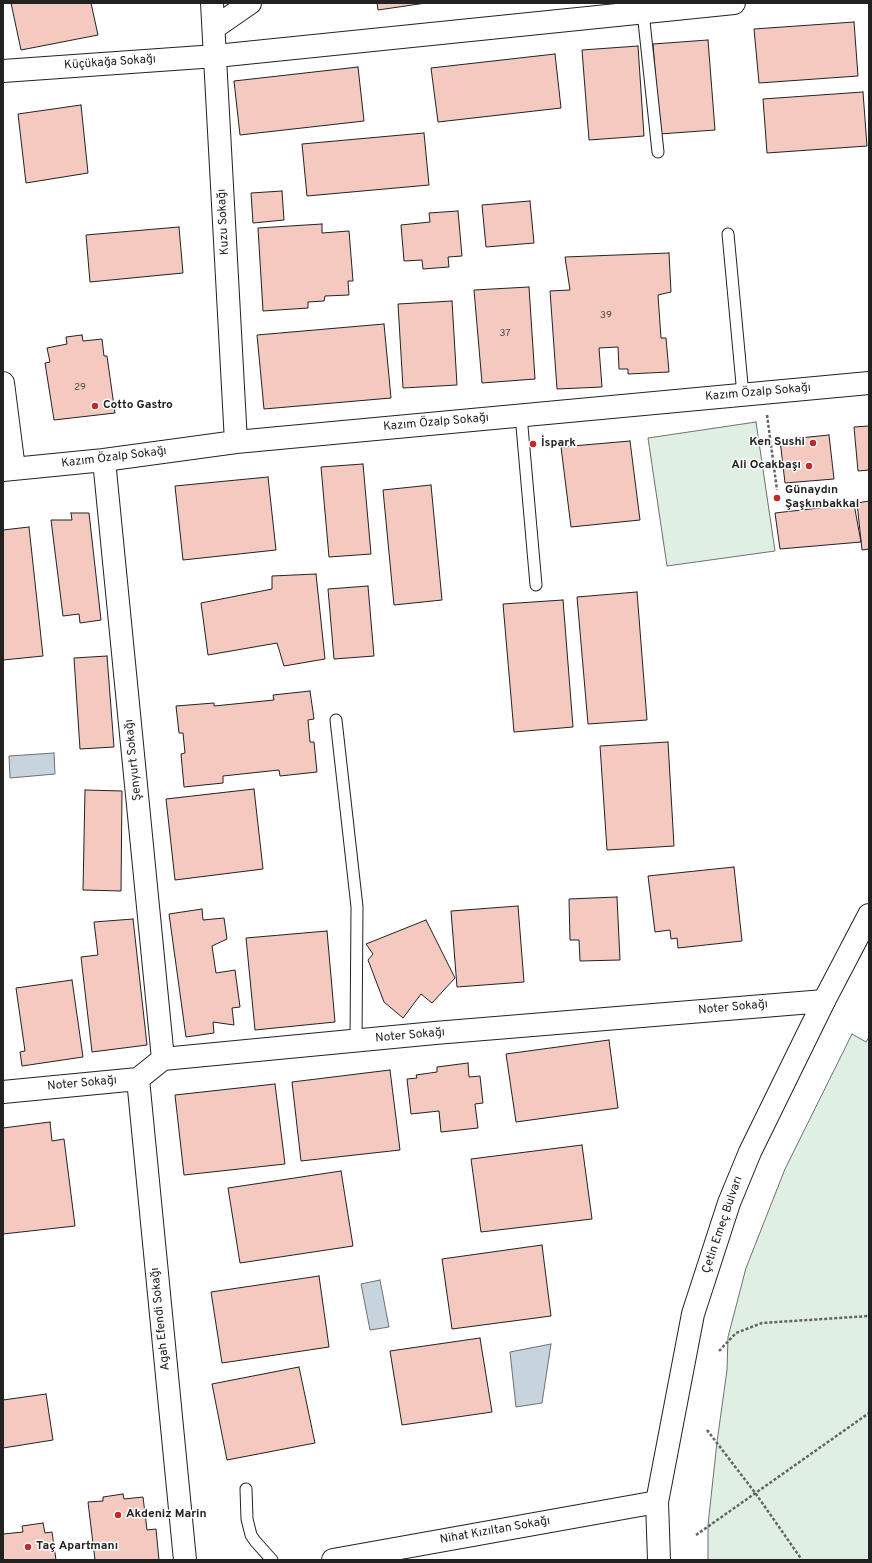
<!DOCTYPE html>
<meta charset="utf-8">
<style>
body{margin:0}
#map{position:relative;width:872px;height:1563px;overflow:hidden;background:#fff;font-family:Overpass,sans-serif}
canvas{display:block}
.frame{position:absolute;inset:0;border:4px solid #222;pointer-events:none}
</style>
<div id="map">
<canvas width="872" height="1563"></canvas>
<div class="frame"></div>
</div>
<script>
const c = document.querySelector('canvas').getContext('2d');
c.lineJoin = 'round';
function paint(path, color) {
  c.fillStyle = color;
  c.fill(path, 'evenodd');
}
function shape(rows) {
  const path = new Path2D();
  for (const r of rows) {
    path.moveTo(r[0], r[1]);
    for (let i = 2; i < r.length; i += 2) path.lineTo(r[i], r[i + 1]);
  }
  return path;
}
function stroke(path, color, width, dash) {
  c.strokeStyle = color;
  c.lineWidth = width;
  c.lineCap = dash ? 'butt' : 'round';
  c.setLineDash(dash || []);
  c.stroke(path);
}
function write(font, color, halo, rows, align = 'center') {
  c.font = font + ' Overpass,sans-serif';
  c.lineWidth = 3;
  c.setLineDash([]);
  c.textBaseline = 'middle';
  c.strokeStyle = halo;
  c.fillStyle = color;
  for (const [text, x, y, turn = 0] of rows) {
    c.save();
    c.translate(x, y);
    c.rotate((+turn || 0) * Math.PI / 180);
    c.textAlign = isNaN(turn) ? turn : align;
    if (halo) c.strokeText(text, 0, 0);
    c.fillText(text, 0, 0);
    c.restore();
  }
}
const green = shape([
 [756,422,775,551,667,566,648,438,756,422],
 [852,1034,866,1042,869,1037,869,1560,708,1560,708,1525,717,1442,727,1370,728,1337,746,1268,785,1169,852,1034]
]);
paint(green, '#e0efe3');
stroke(green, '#6f6f6f', 1);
const water = shape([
 [54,753,55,774,10,778,9,756,54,753],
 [380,1280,389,1327,370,1330,361,1284,380,1280],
 [551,1344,542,1403,516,1407,510,1352,551,1344]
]);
paint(water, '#c7d3dd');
stroke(water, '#6f6f6f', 1);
const building = shape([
 [11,3,91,3,98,35,21,50,11,3],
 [377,3,426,3,378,10,377,3],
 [854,22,858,76,759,83,754,29,854,22],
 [708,40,715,130,660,134,653,44,708,40],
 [638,46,644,136,589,140,582,50,638,46],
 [555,54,561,108,438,122,431,68,555,54],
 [358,67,364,121,240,135,234,81,358,67],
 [863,92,867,146,767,153,763,99,863,92],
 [81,105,88,173,26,183,18,114,81,105],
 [424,133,429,185,307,196,302,144,424,133],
 [282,191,284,220,253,223,251,193,282,191],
 [530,201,534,243,486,247,482,205,530,201],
 [458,211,462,256,448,257,449,267,423,269,422,260,404,261,401,225,430,222,429,213,458,211],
 [322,224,322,233,349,231,353,281,348,281,349,295,325,296,324,301,308,302,308,308,263,311,258,228,322,224],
 [179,227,183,273,90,282,86,235,179,227],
 [669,253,671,292,658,295,661,338,666,338,669,372,628,374,628,369,619,369,618,347,599,348,602,387,557,389,550,291,570,290,565,257,669,253],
 [529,287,535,379,482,383,474,290,529,287],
 [452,301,457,385,403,388,398,304,452,301],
 [384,324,391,398,264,409,257,335,384,324],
 [82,335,83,341,102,339,104,356,107,356,115,413,54,420,45,363,50,362,47,348,67,344,66,337,82,335],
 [869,426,869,470,858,471,854,427,869,426],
 [829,435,834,479,785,483,780,440,829,435],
 [630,441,640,520,571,527,561,447,630,441],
 [363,464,371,554,329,557,321,467,363,464],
 [268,477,276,550,183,560,175,486,268,477],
 [431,485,442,600,394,605,383,490,431,485],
 [869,501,869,549,862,550,857,503,869,501],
 [854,504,861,542,780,549,775,513,854,504],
 [71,513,89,513,101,620,80,623,79,614,63,616,51,520,72,520,71,513],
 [29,527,43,656,3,660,3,530,29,527],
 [316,574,325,659,284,666,277,643,208,655,201,603,272,589,272,576,316,574],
 [368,586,374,656,334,659,328,589,368,586],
 [637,592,647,720,588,724,577,597,637,592],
 [563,600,573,727,514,732,503,604,563,600],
 [107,656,114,747,80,749,74,658,107,656],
 [310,691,314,719,308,720,310,742,314,742,317,772,280,776,279,770,223,776,223,783,184,787,181,754,185,753,183,733,179,733,176,706,214,703,214,706,274,700,273,695,310,691],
 [668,742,674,846,607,850,600,746,668,742],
 [254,789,263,869,175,880,166,799,254,789],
 [85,790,122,791,121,891,83,890,85,790],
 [734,867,742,941,678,948,677,938,671,939,670,930,655,932,648,876,734,867],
 [617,897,620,960,580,961,579,940,570,940,569,899,617,897],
 [518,906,524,982,457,987,451,911,518,906],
 [202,909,203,920,224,918,227,939,212,946,216,973,235,970,240,1007,232,1008,234,1025,213,1022,214,1033,186,1037,169,914,202,909],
 [133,919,147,1045,92,1052,81,957,98,955,94,922,133,919],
 [426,920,455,978,432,1003,421,994,403,1018,384,1002,368,960,373,954,366,944,426,920],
 [327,931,335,1022,255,1030,246,938,327,931],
 [72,980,83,1057,22,1066,20,1052,25,1051,16,988,72,980],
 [609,1040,618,1108,516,1122,506,1054,609,1040],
 [468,1063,469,1077,480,1076,483,1103,475,1104,478,1128,441,1132,439,1111,411,1114,407,1079,417,1078,416,1075,437,1072,437,1067,468,1063],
 [390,1070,400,1150,301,1161,292,1082,390,1070],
 [275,1084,285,1164,184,1175,175,1095,275,1084],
 [50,1122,52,1141,64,1139,75,1226,3,1234,3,1128,50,1122],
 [582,1145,592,1219,481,1232,471,1159,582,1145],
 [341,1171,353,1246,240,1263,228,1188,341,1171],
 [542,1245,551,1316,452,1329,442,1259,542,1245],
 [319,1276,329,1347,222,1363,211,1292,319,1276],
 [480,1338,492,1412,402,1425,390,1351,480,1338],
 [299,1367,315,1443,227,1460,212,1384,299,1367],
 [46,1394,53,1440,3,1448,3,1400,46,1394],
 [123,1494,124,1499,143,1497,147,1530,156,1529,159,1560,95,1560,88,1502,103,1501,103,1497,123,1494],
 [43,1523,45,1533,52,1532,56,1560,3,1560,3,1534,23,1532,22,1526,43,1523]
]);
paint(building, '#f3c9c0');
stroke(building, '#222', 1);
const service = shape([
 [643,12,658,152],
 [728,234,743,395],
 [521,415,536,585],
 [336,720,357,907,356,1041],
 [246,1489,247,1519,251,1535,255,1541,272,1560]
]);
const minor = shape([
 [212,3,236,442],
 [214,28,250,3],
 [3,71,216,56,734,3],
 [3,383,14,469],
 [104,460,163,1059],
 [3,470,104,460,236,442,869,383],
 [138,1079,185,1560],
 [3,1092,138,1079,163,1059,435,1033,824,1001],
 [333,1560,657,1502]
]);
const primary = shape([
 [659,1560,657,1502,693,1314,729,1203,750,1152,824,1001,869,915]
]);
stroke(service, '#222', 13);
stroke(minor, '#222', 24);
stroke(primary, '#222', 24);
stroke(shape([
 [767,415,777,490],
 [719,1351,736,1333,762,1323,869,1316],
 [707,1430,756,1494,802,1560],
 [696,1535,869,1413]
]), '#646464', 2.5, [3, 2]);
stroke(service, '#fff', 11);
stroke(minor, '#fff', 22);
stroke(primary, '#fff', 22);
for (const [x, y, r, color] of [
 [95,406,4,"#c62828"],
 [813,443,4,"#c62828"],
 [533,444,4,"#c62828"],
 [809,466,4,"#c62828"],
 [777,498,4,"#c62828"],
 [118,1515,4,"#c62828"],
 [28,1547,4,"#c62828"]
]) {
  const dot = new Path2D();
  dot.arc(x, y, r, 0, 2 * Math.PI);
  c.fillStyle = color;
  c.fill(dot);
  stroke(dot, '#fff', 1.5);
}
write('10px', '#564c4a', null, [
 ["39",606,316],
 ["37",505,334],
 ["29",80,388]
]);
write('12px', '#222', '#fff', [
 ["Küçükağa Sokağı",110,63,-4],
 ["Kuzu Sokağı",224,222,-93],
 ["Kazım Özalp Sokağı",758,393,-5],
 ["Kazım Özalp Sokağı",436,423,-5],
 ["Kazım Özalp Sokağı",114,458,-7],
 ["Şenyurt Sokağı",134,760,-96],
 ["Noter Sokağı",733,1008,-5],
 ["Noter Sokağı",410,1036,-5],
 ["Noter Sokağı",82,1084,-5],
 ["Çetin Emeç Bulvarı",723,1225,-71],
 ["Agah Efendi Sokağı",161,1319,-96],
 ["Nihat Kızıltan Sokağı",495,1531,-10]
]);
write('bold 12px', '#222', '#fff', [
 ["Cotto Gastro",103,406],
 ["Ken Sushi",805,443,"right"],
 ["İspark",541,444],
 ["Ali Ocakbaşı",801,466,"right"],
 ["Günaydın",785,491],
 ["Şaşkınbakkal",785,505],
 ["Akdeniz Marin",126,1515],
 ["Taç Apartmanı",36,1547]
], 'left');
</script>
